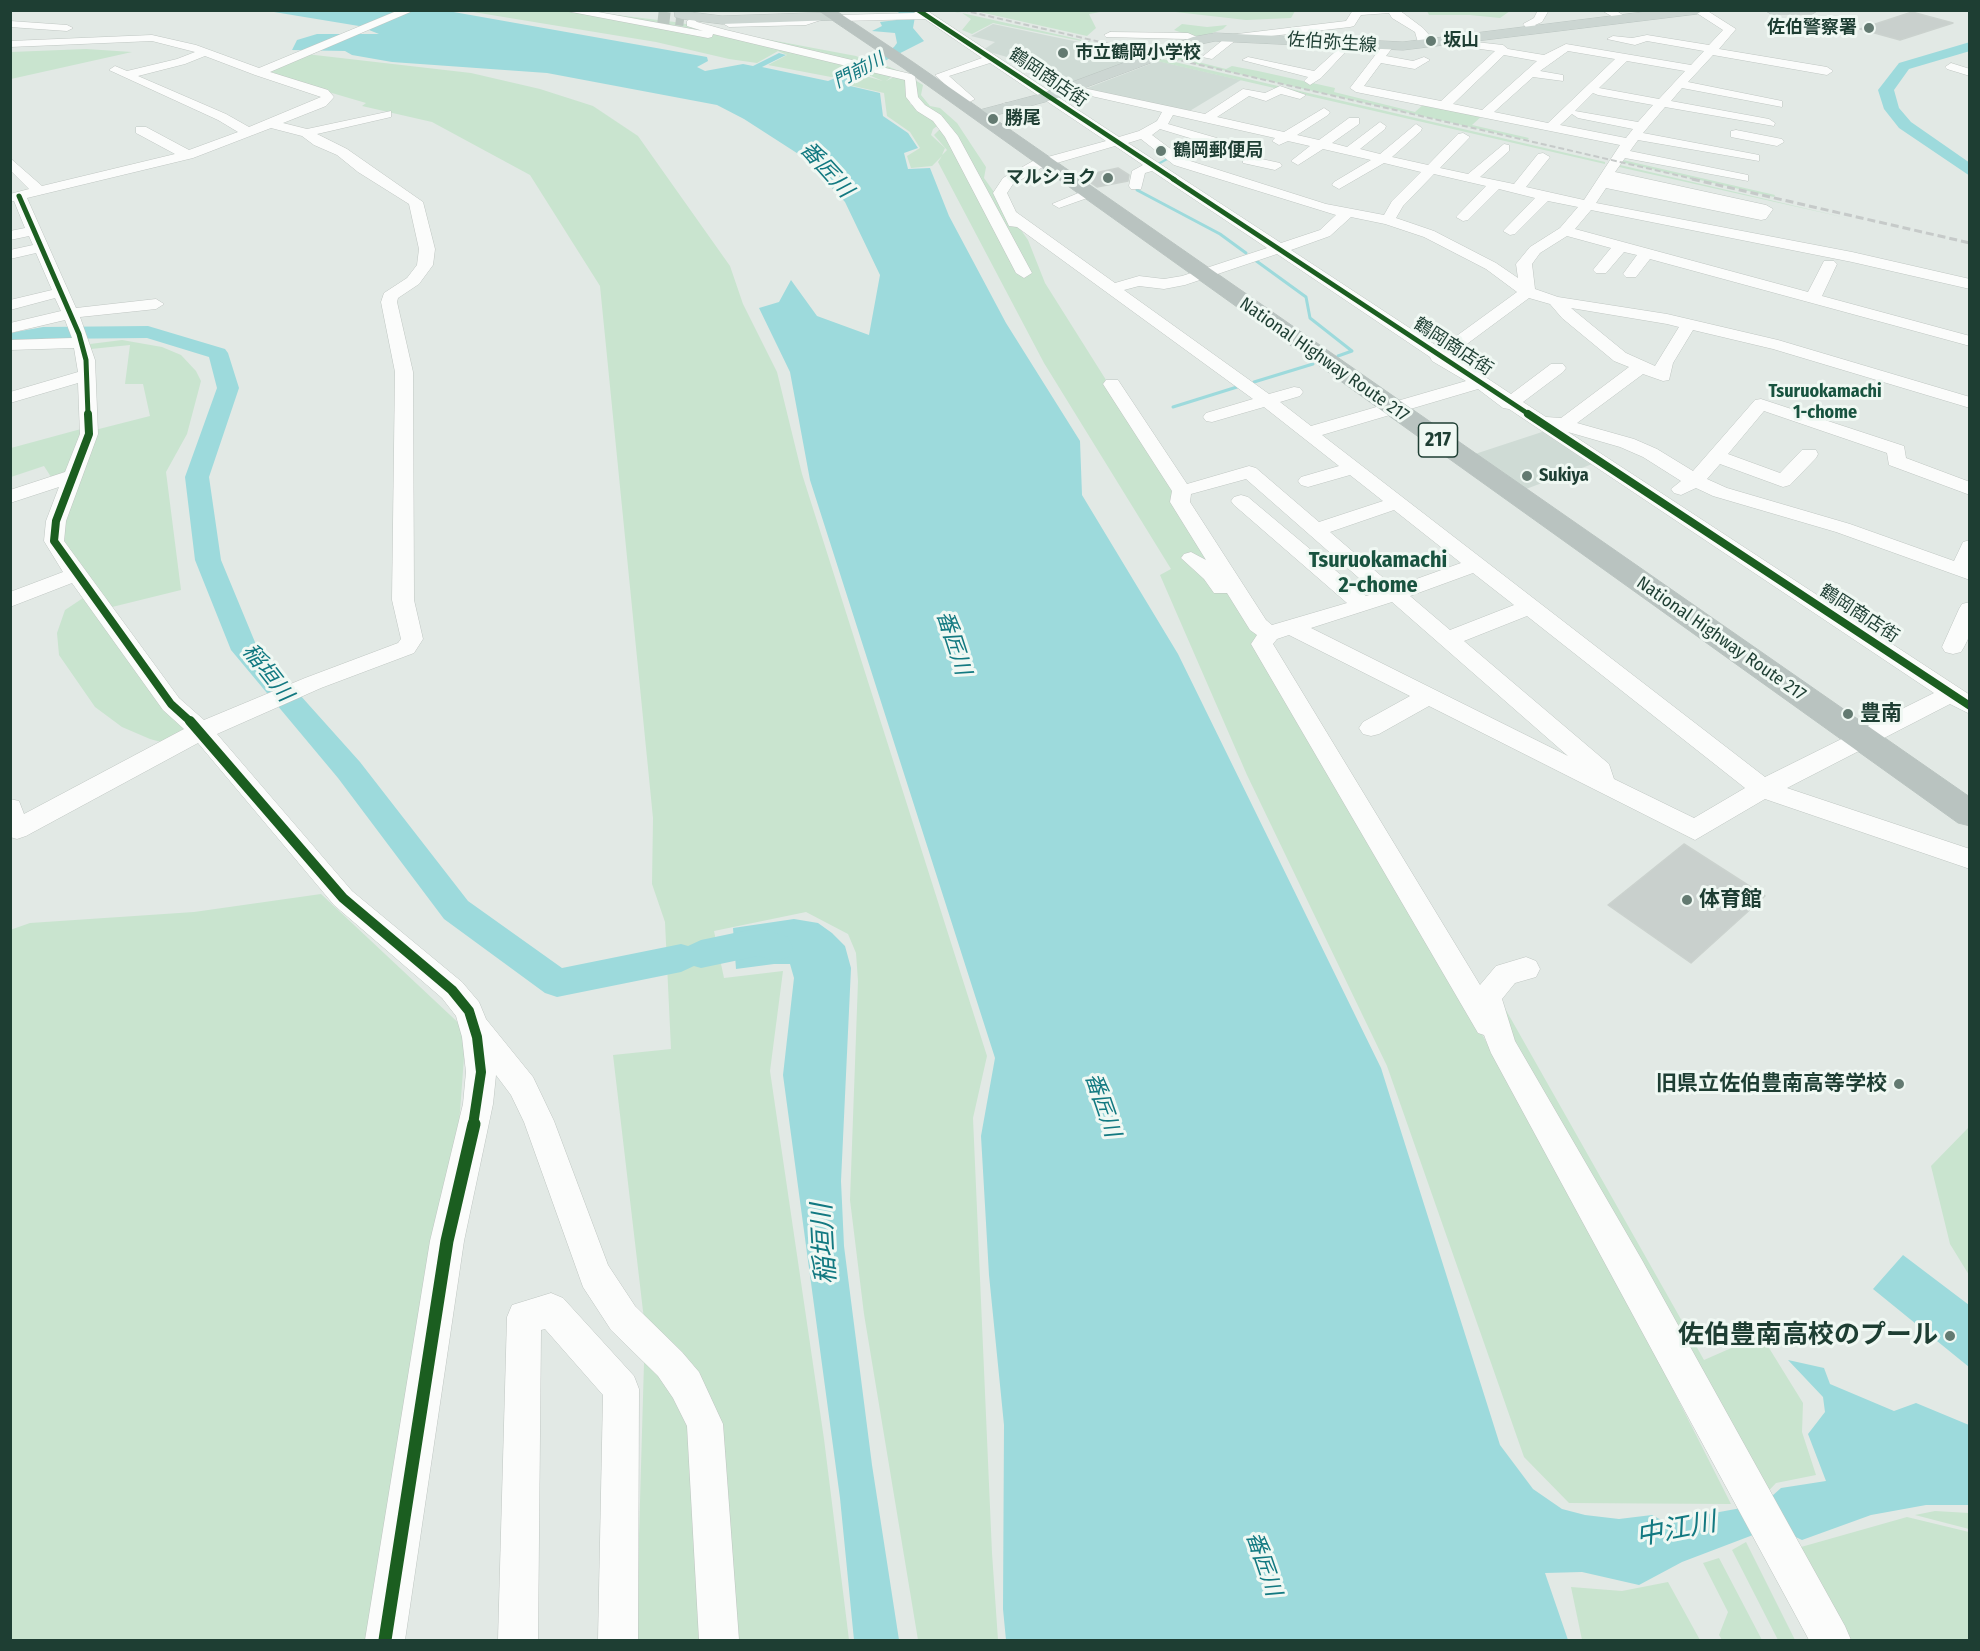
<!DOCTYPE html>
<meta charset="utf-8">
<style>
body{margin:0}
#map{position:relative;width:1980px;height:1651px;overflow:hidden;background:#e2e9e5;font-family:"Fira Sans Condensed",sans-serif}
canvas{display:block}
.frame{position:absolute;inset:0;border:12px solid #1e3e33;pointer-events:none}
</style>
<div id="map">
<canvas width="1980" height="1651"></canvas>
<div class="frame"></div>
</div>
<script>
const c = document.querySelector('canvas').getContext('2d');
c.lineJoin = 'round';
function paint(path, color) {
  c.fillStyle = color;
  c.fill(path, 'evenodd');
}
function shape(rows) {
  const path = new Path2D();
  for (const r of rows) {
    path.moveTo(r[0], r[1]);
    for (let i = 2; i < r.length; i += 2) path.lineTo(r[i], r[i + 1]);
  }
  return path;
}
function stroke(path, color, width, dash) {
  c.strokeStyle = color;
  c.lineWidth = width;
  c.lineCap = dash ? 'butt' : 'round';
  c.setLineDash(dash || []);
  c.stroke(path);
}
function write(font, color, halo, rows, align = 'center') {
  c.font = font + ' "Fira Sans Condensed","Noto Sans JP",sans-serif';
  c.lineWidth = 6;
  c.setLineDash([]);
  c.textBaseline = 'middle';
  c.strokeStyle = halo;
  c.fillStyle = color;
  for (const [text, x, y, turn = 0] of rows) {
    c.save();
    c.translate(x, y);
    c.rotate((+turn || 0) * Math.PI / 180);
    c.textAlign = isNaN(turn) ? turn : align;
    if (halo) c.strokeText(text, 0, 0);
    c.fillText(text, 0, 0);
    c.restore();
  }
}
paint(shape([
 [993,24,1145,56,1072,86,1039,77,1051,70,983,50,995,42,971,36],
 [1158,61,1241,80,1188,112,1085,89],
 [1545,431,1595,463,1526,489,1475,454]
]), '#cfdbd5');
paint(shape([
 [467,11,583,11,675,22,856,56,870,62,842,76,831,77,768,65,787,55,778,51,757,63,729,59,656,42],
 [947,11,953,11,1145,54,993,23,972,34,962,30,971,19,962,13],
 [975,11,1106,11,1089,14,1096,28,1087,36],
 [1167,11,1294,10,1295,11,1291,18,1246,20],
 [1427,11,1510,11,1500,18,1470,15,1429,15],
 [1182,24,1207,27,1227,25,1223,29,1204,36,1191,36,1174,30],
 [86,49,132,52,11,79,11,52],
 [306,54,471,73,540,89,593,106,638,136,730,266,743,304,777,372,802,474,987,1056,973,1118,992,1553,998,1640,918,1640,864,1314,850,1200,858,981,856,953,848,934,806,912,714,931,724,978,783,971,770,1071,824,1439,849,1640,636,1640,645,1328,613,1055,671,1049,665,922,652,884,653,818,600,286,530,175,432,122,362,106,366,103,298,83,267,70],
 [1170,55,1226,69,1232,66,1258,71,1335,88,1334,92,1415,112,1425,103,1483,115,1472,125,1529,138,1527,140,1165,57],
 [1162,59,1605,162,1605,164,1157,61],
 [882,64,899,71,886,81,896,76,908,79,910,104,934,118,940,124,933,129,931,135,945,148,942,155,947,150,934,135,942,127,940,119,926,111,917,100,914,95,915,80,923,85,921,95,930,106,940,108,957,123,986,167,984,178,1028,240,1045,283,1174,488,1455,985,1624,1293,1731,1504,1569,1503,1524,1457,1387,1066,1247,775,1160,575,1171,569,1044,363,938,162,942,156,932,166,911,168,907,156,920,148,910,132,887,116,884,93,849,85,862,75,883,81,864,73],
 [1623,160,1775,195,1774,197,1621,162],
 [1620,165,1851,219,1619,167],
 [122,340,162,347,181,355,196,371,201,381,187,434,166,472,181,590,108,608,66,548,62,531,95,430,150,416,143,384,125,384,130,345,91,349,90,344],
 [81,429,85,436,68,474,53,480,44,466,11,477,11,448],
 [83,598,189,733,168,744,150,739,122,727,95,707,59,655,57,633,65,610],
 [321,894,466,1030,457,1152,368,1640,11,1640,10,930,30,923,194,912],
 [1498,996,1704,1360,1761,1335,1803,1403,1802,1432,1816,1475,1776,1483,1762,1498,1512,1046],
 [1969,1127,1969,1275,1950,1244,1931,1166],
 [1935,1511,1969,1513,1969,1529,1915,1515],
 [1907,1517,1969,1532,1969,1640,1848,1640,1794,1549],
 [1746,1542,1795,1640,1778,1640,1732,1550],
 [1719,1558,1762,1640,1722,1640,1719,1635,1728,1612,1703,1563],
 [1668,1582,1700,1640,1582,1640,1571,1587,1622,1591]
]), '#c9e4cf');
paint(shape([
 [268,11,448,11,707,57,708,61,697,67,705,71,743,64,753,66,779,53,786,55,762,67,828,81,860,68,894,47,897,43,895,33,872,31,882,26,880,22,896,20,899,11,916,11,913,28,924,41,855,76,846,85,880,93,883,116,908,133,918,148,904,153,908,169,930,168,949,216,1006,323,1080,441,1082,495,1178,654,1381,1068,1500,1445,1533,1489,1562,1509,1585,1515,1619,1519,1652,1515,1665,1522,1763,1504,1781,1488,1826,1481,1808,1434,1825,1412,1823,1397,1788,1360,1824,1368,1830,1384,1894,1411,1916,1403,1969,1425,1969,1505,1926,1505,1871,1515,1802,1540,1774,1527,1682,1562,1639,1585,1582,1572,1545,1573,1568,1640,1006,1640,1003,1609,1004,1425,989,1275,981,1136,995,1058,810,480,790,372,759,308,779,302,791,280,817,316,869,335,880,275,845,202,803,157,744,119,717,105,547,73,392,62,352,55,345,51,292,50,297,40,317,34,379,34,359,26],
 [794,919,818,923,832,933,845,946,851,968,841,1181,844,1246,872,1465,899,1640,854,1640,840,1498,783,1075,794,978,790,964,774,964,736,969,733,928],
 [1903,1255,1969,1305,1969,1367,1873,1289]
]), '#9ddadc');
stroke(shape([
 [1158,164,1169,158]
]), '#9ddadc', 2);
stroke(shape([
 [1139,183,1137,190,1220,234,1246,253],
 [1255,260,1306,297,1310,318,1352,351,1338,356],
 [1254,382,1313,364],
 [1173,407,1237,387]
]), '#9ddadc', 3);
paint(shape([
 [1970,42,1970,51,1909,69,1894,90,1899,108,1911,122,1970,163,1970,176,1899,128,1884,109,1878,90,1899,63,1970,42],
 [148,326,225,349,228,353,239,388,209,477,221,560,257,647,360,762,468,901,562,968,681,944,688,946,701,940,758,928,788,937,793,947,788,957,776,961,758,956,701,968,694,966,681,972,557,997,545,993,444,919,338,778,231,650,195,560,185,477,217,388,209,357,147,338,43,339,10,345,10,333,43,327,148,326]
]), '#9ddadc');
const building = shape([
 [1912,12,1953,23,1900,40,1860,29,1912,12],
 [1118,168,1129,175,1128,181,1097,187,1081,176,1118,168],
 [1684,844,1765,896,1691,963,1608,905,1684,844]
]);
paint(building, '#c9d0cd');
stroke(building, '#cbd2ce', 1.5);
stroke(shape([
 [658,17,684,20]
]), '#bbc7c1', 12, [12, 6]);
const minor = shape([
 [399,10,415,10,270,72,328,90,334,97,326,106,283,123,307,129,391,111,391,117,317,134,347,149,423,202,435,249,433,265,419,284,398,298,397,302,413,372,414,600,423,639,414,653,321,688,217,734,352,891,462,982,479,1002,486,1019,533,1077,554,1121,608,1265,635,1306,682,1352,699,1372,723,1424,739,1640,699,1640,687,1426,673,1398,658,1376,611,1330,583,1287,524,1122,511,1095,496,1075,493,1104,464,1241,405,1640,365,1640,430,1241,463,1104,466,1072,462,1037,456,1016,442,998,334,905,198,743,26,836,17,839,10,837,10,799,19,801,24,814,184,729,163,710,72,583,10,607,10,592,63,572,44,541,46,521,59,487,10,503,10,490,65,472,80,434,78,383,10,403,10,392,78,372,74,348,10,350,10,340,72,338,65,320,10,333,10,323,61,311,55,298,10,310,10,300,52,290,36,253,10,259,10,250,33,245,29,236,10,240,10,231,25,228,14,201,10,202,10,194,29,189,10,170,10,158,42,186,175,154,136,133,136,127,146,127,189,150,238,132,218,120,109,70,115,66,127,71,177,59,195,52,152,41,10,47,10,41,152,35,196,45,259,68,399,10],
 [205,56,255,75,321,97,249,127,226,114,138,76,185,64,205,56],
 [271,128,302,136,314,145,337,155,358,172,409,204,419,249,417,265,407,278,384,293,381,302,395,372,392,600,401,639,398,643,305,678,204,720,179,698,64,541,66,521,98,434,95,360,80,317,156,309,164,304,156,299,76,308,27,198,193,158,271,128],
 [561,10,587,10,703,31,687,26,687,21,692,18,697,22,726,30,915,75,918,97,925,105,941,115,958,136,1032,273,1024,278,1016,273,945,137,933,121,917,111,906,97,905,80,713,34,712,37,708,38,561,10],
 [913,10,926,10,1119,137,1139,131,1157,121,1162,112,1069,91,1069,85,1205,114,1243,89,1265,93,1280,86,1306,95,1300,99,1281,94,1266,101,1249,96,1217,117,1284,132,1324,108,1330,112,1328,115,1297,135,1319,140,1349,118,1359,118,1359,124,1332,143,1347,147,1380,122,1386,126,1385,129,1360,149,1380,154,1416,124,1422,128,1421,131,1392,157,1428,165,1458,134,1463,133,1470,137,1440,168,1468,174,1504,144,1509,145,1509,151,1480,177,1514,184,1538,154,1543,153,1550,157,1526,187,1584,200,1620,145,1356,92,1350,88,1383,45,1387,44,1393,47,1386,56,1413,61,1424,57,1430,60,1415,69,1381,63,1364,86,1441,101,1495,51,1444,44,1444,40,1448,39,1503,45,1508,49,1544,55,1566,44,1691,65,1704,51,1647,41,1635,45,1607,39,1613,36,1632,38,1647,35,1709,45,1723,30,1692,10,1706,10,1736,29,1719,49,1827,67,1833,71,1827,75,1713,55,1688,82,1782,101,1782,107,1682,88,1671,101,1769,119,1775,123,1774,126,1665,107,1643,133,1754,154,1759,155,1759,161,1638,140,1630,151,1748,175,1748,181,1625,158,1615,172,1766,205,1773,209,1766,219,1761,220,1606,188,1596,203,1852,252,1970,279,1970,289,1852,262,1591,210,1575,229,1808,292,1824,261,1834,261,1837,264,1822,296,1970,336,1970,346,1650,259,1636,277,1626,277,1623,274,1637,255,1624,252,1606,273,1596,273,1593,270,1611,248,1567,236,1540,253,1532,264,1535,289,1558,297,1667,314,1778,340,1970,397,1970,408,1773,349,1693,330,1673,363,1669,380,1663,381,1643,374,1577,423,1634,439,1657,449,1693,471,1755,400,1761,399,1904,446,1906,458,1970,482,1970,495,1889,465,1887,453,1764,411,1728,454,1780,473,1802,450,1816,450,1818,454,1816,458,1790,485,1783,487,1720,464,1707,479,1727,488,1850,524,1954,561,1963,542,1970,540,1970,580,1836,532,1713,496,1696,488,1681,495,1674,493,1671,489,1681,481,1643,457,1620,447,1568,432,1970,695,1970,714,1950,704,1787,788,1970,849,1970,869,1765,799,1695,840,1429,706,1379,734,1371,736,1363,734,1359,728,1363,722,1410,696,1289,635,1277,639,1273,644,1480,985,1496,966,1526,957,1536,961,1540,969,1536,977,1515,983,1502,999,1515,1041,1642,1260,1845,1626,1851,1640,1809,1640,1491,1053,1484,1035,1478,1033,1251,644,1257,635,1250,630,1227,593,1214,593,1204,579,1181,558,1184,554,1191,552,1206,560,1170,502,1172,491,1103,384,1106,380,1118,380,1187,484,1249,466,1256,468,1319,522,1383,501,1350,475,1308,487,1301,485,1298,481,1301,477,1339,466,1264,407,1212,422,1206,421,1203,417,1206,413,1253,399,1017,227,1009,226,993,193,1003,178,1033,161,1106,141,990,63,949,76,975,99,964,105,956,105,954,102,960,98,935,75,982,58,925,19,839,21,834,18,839,15,915,13,913,10],
 [1568,51,1615,59,1548,123,1494,112,1533,77,1563,81,1563,75,1540,71,1568,51],
 [1504,55,1537,61,1482,110,1453,104,1504,55],
 [1627,61,1685,71,1659,99,1599,88,1627,61],
 [1593,93,1598,95,1653,105,1638,122,1575,111,1593,93],
 [1572,114,1578,118,1633,129,1626,138,1560,125,1572,114],
 [1173,115,1275,138,1272,141,1279,145,1288,141,1310,146,1291,161,1298,165,1323,149,1371,160,1334,182,1332,185,1339,189,1384,163,1421,172,1392,201,1384,215,1326,204,1184,159,1152,135,1160,129,1256,158,1243,157,1243,163,1275,170,1282,166,1280,163,1257,158,1264,154,1262,151,1168,124,1173,115],
 [1141,139,1174,165,1336,215,1320,230,1281,243,1128,143,1141,139],
 [1115,146,1143,165,1132,171,1129,186,1131,189,1141,189,1145,173,1152,171,1267,248,1182,276,1164,279,1139,276,1115,283,1016,212,1007,193,1013,184,1043,167,1115,146],
 [1434,174,1486,186,1456,217,1463,221,1468,220,1499,189,1535,198,1503,231,1510,235,1515,234,1548,201,1578,207,1560,228,1530,247,1516,264,1518,278,1496,263,1434,231,1396,218,1403,206,1434,174],
 [1351,217,1385,224,1424,237,1486,269,1517,292,1440,348,1291,250,1330,236,1351,217],
 [1277,254,1430,357,1432,361,1466,381,1311,426,1280,402,1300,396,1303,392,1300,388,1294,387,1269,394,1124,290,1139,286,1164,289,1185,285,1277,254],
 [1529,298,1550,304,1562,318,1614,361,1629,367,1561,418,1546,417,1523,402,1563,372,1566,368,1563,364,1551,364,1511,394,1452,355,1529,298],
 [1571,308,1667,324,1679,327,1655,366,1626,353,1571,308],
 [1478,389,1503,408,1509,409,1934,693,1765,777,1322,435,1478,389],
 [1246,479,1376,593,1366,596,1248,497,1241,495,1234,497,1231,501,1234,505,1347,603,1272,625,1266,620,1190,502,1191,494,1246,479],
 [1394,510,1461,563,1394,587,1330,532,1394,510],
 [1473,573,1514,605,1450,630,1410,596,1473,573],
 [1392,602,1568,756,1311,628,1392,602],
 [1527,616,1745,788,1694,818,1614,779,1609,764,1464,641,1527,616],
 [1353,10,1399,10,1423,28,1430,36,1429,44,1419,46,1415,32,1392,18,1389,13,1361,15,1354,26,1350,27,1236,40,1212,59,1202,57,1229,35,1346,21,1353,10],
 [1538,10,1549,10,1542,22,1535,25,1540,30,1538,32,1530,32,1523,24,1534,18,1538,10],
 [1601,10,1615,10,1629,19,1620,21,1601,10],
 [820,14,824,15,824,19,806,25,729,27,724,24,729,21,805,19,820,14],
 [10,21,67,25,73,28,67,31,10,27,10,21],
 [1110,32,1188,33,1204,40,1198,43,1186,39,1106,37,1104,35,1110,32],
 [1346,42,1352,45,1350,47,1321,78,1310,85,1304,81,1308,77,1242,60,1248,57,1314,71,1346,42],
 [1951,63,1970,69,1970,76,1947,69,1945,67,1951,63],
 [1006,103,1029,112,1031,115,1025,119,1002,110,1002,104,1006,103],
 [1736,130,1782,139,1784,142,1777,146,1731,137,1731,131,1736,130],
 [1088,189,1095,193,1093,196,1059,208,1052,204,1088,189],
 [1970,602,1970,635,1964,647,1961,652,1953,654,1945,652,1942,647,1959,609,1962,604,1970,602],
 [551,1293,563,1298,634,1376,639,1389,638,1640,598,1640,603,1395,545,1329,541,1330,538,1640,498,1640,507,1317,512,1305,551,1293]
]);
const major = shape([
 [674,10,722,16,836,12,843,16,836,20,722,24,682,19,675,17,674,10],
 [1659,10,1704,10,1697,14,1403,50,1215,41,1201,44,1052,100,978,120,970,115,972,112,1040,94,1193,37,1215,33,1403,42,1659,10],
 [1764,10,1819,10,1812,14,1771,14,1764,10]
]);
const highway = shape([
 [817,10,835,10,913,62,1970,797,1970,826,1958,823,903,68,817,10]
]);
stroke(minor, '#bfc6c2', 1);
stroke(major, '#bbc5c1', 1);
stroke(highway, '#bbc5c1', 1);
paint(minor, '#fbfcfb');
paint(major, '#ccd6d2');
paint(highway, '#b9c3c0');
stroke(shape([
 [962,10,1698,180]
]), '#c6cac9', 2, [6, 3]);
stroke(shape([
 [1692,179,1970,243]
]), '#c6cac9', 3, [8, 4]);
stroke(shape([
 [918,10,1175,180]
]), '#1b5e20', 4.5);
stroke(shape([
 [1173,179,1530,415],
 [19,196,79,334,86,360,88,415]
]), '#1b5e20', 5);
stroke(shape([
 [88,414,89,434,56,521,54,541,171,704,192,723],
 [1528,414,1970,706]
]), '#1b5e20', 8);
stroke(shape([
 [190,721,343,898,452,990,469,1011,477,1037,481,1072,473,1125]
]), '#1b5e20', 10);
stroke(shape([
 [385,1640,447,1241,474,1124]
]), '#1b5e20', 13);
for (const [x, y, r, color] of [
 [1869,28,6,"#637a71"],
 [1431,41,6,"#637a71"],
 [1063,53,6,"#637a71"],
 [993,119,6,"#637a71"],
 [1161,151,6,"#637a71"],
 [1108,178,6,"#637a71"],
 [1527,476,6,"#637a71"],
 [1848,714,6,"#637a71"],
 [1687,900,6,"#637a71"],
 [1899,1084,6,"#637a71"],
 [1950,1336,6,"#637a71"]
]) {
  const dot = new Path2D();
  dot.arc(x, y, r, 0, 2 * Math.PI);
  c.fillStyle = color;
  c.fill(dot);
  stroke(dot, '#f0f8f3', 2);
}
write('bold 18px', '#1e3e33', '#f0f8f3', [
 ["佐伯警察署",1857,28,"right"],
 ["坂山",1443,41],
 ["市立鶴岡小学校",1075,53],
 ["勝尾",1005,119],
 ["鶴岡郵便局",1173,151],
 ["マルショク",1096,178,"right"],
 ["Sukiya",1539,476]
], 'left');
write('18px', '#1e3e33', '#f0f8f3', [
 ["佐伯弥生線",1332,43,4],
 ["鶴岡商店街",1048,78,34],
 ["鶴岡商店街",1453,347,33],
 ["National Highway Route 217",1324,360,35],
 ["鶴岡商店街",1859,614,33],
 ["National Highway Route 217",1721,639,35]
]);
write('italic 18px', '#127981', '#f0f8f3', [
 ["門前川",859,71,-28]
]);
write('bold 18px', '#18533f', '#f0f8f3', [
 ["Tsuruokamachi",1825,392],
 ["1-chome",1825,413]
]);
for (const [x, y, w] of [
 [1438,440,39]
]) {
  const box = new Path2D();
  box.roundRect(x - w / 2, y - 17, w, 34, 4.5);
  c.fillStyle = '#f0f8f3';
  c.fill(box);
  stroke(box, '#1e3e33', 1.5);
}
write('bold 20px', '#1e3e33', null, [
 ["217",1438,440]
]);
write('bold 21px', '#1e3e33', '#f0f8f3', [
 ["豊南",1860,714],
 ["体育館",1699,900],
 ["旧県立佐伯豊南高等学校",1887,1084,"right"]
], 'left');
write('italic 22px', '#127981', '#f0f8f3', [
 ["番匠川",826,170,48],
 ["番匠川",953,643,72],
 ["稲垣川",267,673,52],
 ["番匠川",1102,1105,71],
 ["番匠川",1263,1564,71]
]);
write('bold 22px', '#18533f', '#f0f8f3', [
 ["Tsuruokamachi",1378,561],
 ["2-chome",1378,586]
]);
write('bold 26px', '#1e3e33', '#f0f8f3', [
 ["佐伯豊南高校のプール",1938,1336]
], 'right');
write('italic 27px', '#127981', '#f0f8f3', [
 ["稲垣川",825,1244,-93],
 ["中江川",1676,1530,-11]
]);
</script>
